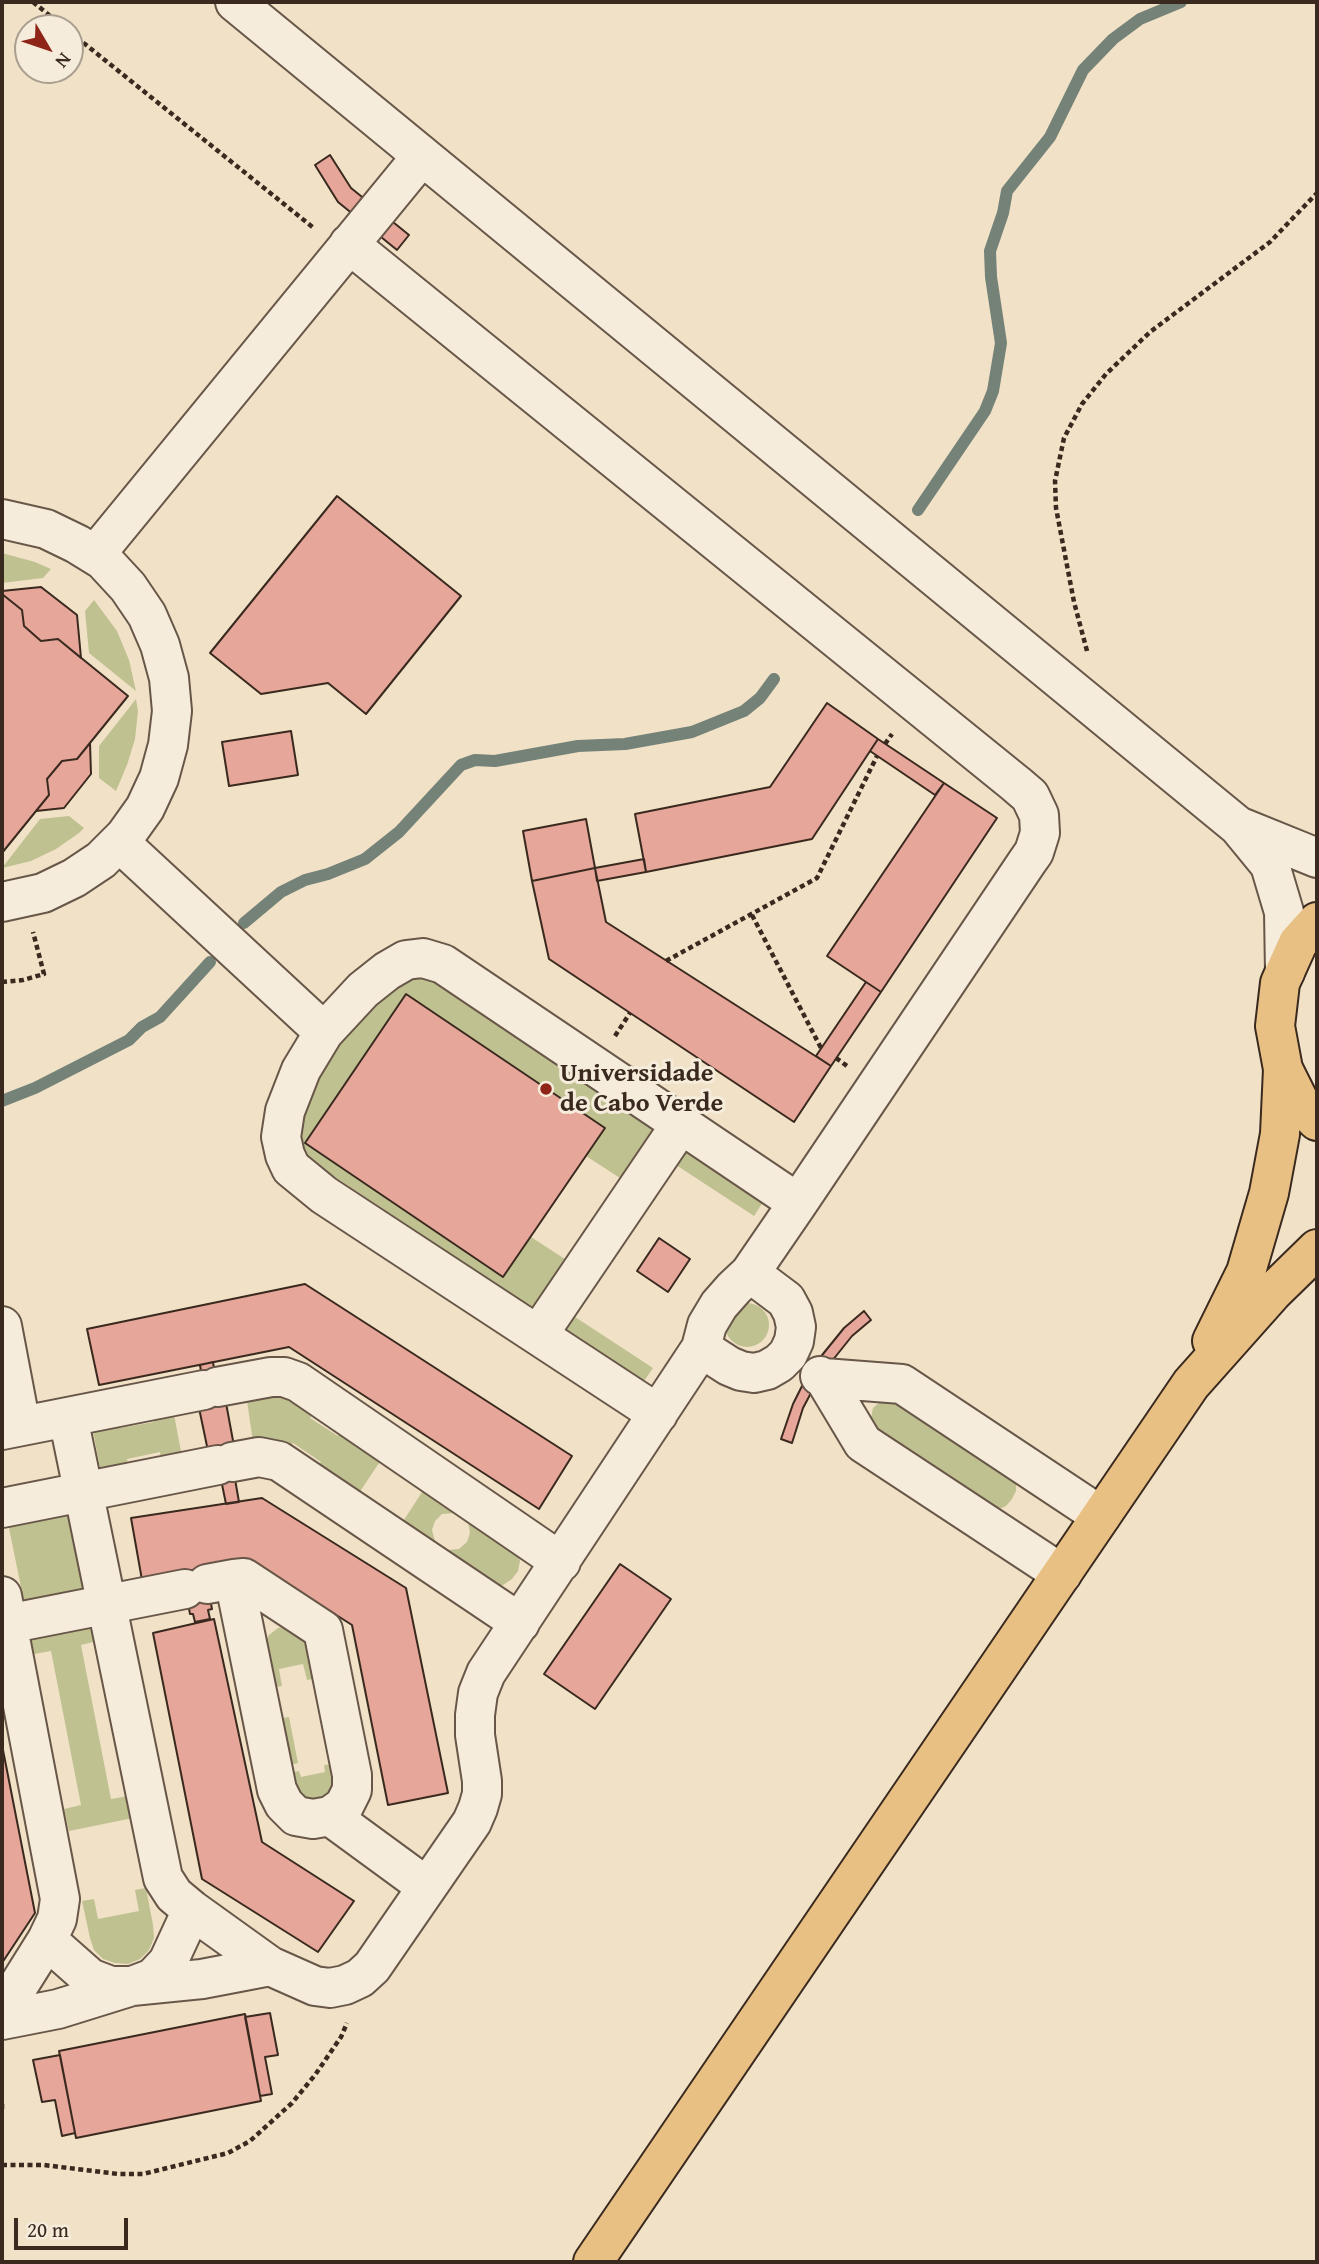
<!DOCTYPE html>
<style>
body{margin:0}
#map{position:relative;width:1319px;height:2264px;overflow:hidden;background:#f0e1c7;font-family:"Gentium Book Plus",serif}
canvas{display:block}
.frame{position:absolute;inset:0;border:4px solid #3a291e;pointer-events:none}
.north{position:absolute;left:14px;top:14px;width:70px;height:70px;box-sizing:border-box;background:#f5ecdb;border:2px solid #aa9e8f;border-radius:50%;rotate:129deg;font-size:19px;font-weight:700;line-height:28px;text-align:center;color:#3a291e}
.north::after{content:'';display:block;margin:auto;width:24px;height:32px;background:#8f2418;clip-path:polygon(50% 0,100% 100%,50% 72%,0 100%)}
.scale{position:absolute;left:14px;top:2218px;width:114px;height:32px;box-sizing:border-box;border:4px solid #3a291e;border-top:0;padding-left:9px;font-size:21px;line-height:24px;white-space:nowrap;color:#3a291e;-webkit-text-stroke:5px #f5ecdb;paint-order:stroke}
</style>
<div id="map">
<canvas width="1319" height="2264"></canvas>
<div class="frame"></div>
<div class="north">N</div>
<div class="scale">20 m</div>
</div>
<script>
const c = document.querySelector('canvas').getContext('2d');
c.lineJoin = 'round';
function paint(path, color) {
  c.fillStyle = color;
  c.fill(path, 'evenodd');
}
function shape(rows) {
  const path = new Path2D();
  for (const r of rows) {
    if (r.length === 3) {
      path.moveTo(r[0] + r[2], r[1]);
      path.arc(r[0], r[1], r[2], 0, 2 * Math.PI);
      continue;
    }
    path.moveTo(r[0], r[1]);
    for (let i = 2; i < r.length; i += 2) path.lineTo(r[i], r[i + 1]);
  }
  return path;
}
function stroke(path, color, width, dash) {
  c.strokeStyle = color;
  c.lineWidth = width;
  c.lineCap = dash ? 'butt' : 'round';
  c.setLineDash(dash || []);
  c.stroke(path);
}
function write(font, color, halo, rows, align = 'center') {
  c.font = font + ' "Gentium Book Plus",serif';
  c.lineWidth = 6;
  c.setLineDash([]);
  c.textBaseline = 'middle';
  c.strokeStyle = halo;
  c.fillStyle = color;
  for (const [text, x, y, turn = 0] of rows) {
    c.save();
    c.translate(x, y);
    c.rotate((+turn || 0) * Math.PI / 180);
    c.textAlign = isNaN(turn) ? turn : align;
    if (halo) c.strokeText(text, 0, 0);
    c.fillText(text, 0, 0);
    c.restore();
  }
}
paint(shape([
 [2,553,35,562,51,569,43,578,2,583],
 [94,600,117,631,129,660,136,691,89,653,85,611],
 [136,699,138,711,135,739,127,765,116,791,99,778,99,746],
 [69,816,84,828,79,833,56,849,31,861,2,868,40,819],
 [421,978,435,982,451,992,655,1131,623,1180,586,1156,604,1128,406,994,306,1143,503,1277,531,1237,568,1261,536,1310,317,1165,307,1156,304,1148,301,1136,304,1117,319,1079,340,1044,376,1005,398,987,412,979],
 [683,1148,763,1202,754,1216,673,1163],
 [747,1325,22],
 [572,1315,653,1368,644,1381,564,1328],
 [274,1390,315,1410,310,1418,338,1436,343,1429,383,1457,357,1496,316,1469,321,1462,293,1443,288,1450,253,1442,246,1394],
 [892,1399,1016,1481,1016,1491,1012,1499,1006,1506,997,1510,872,1427,871,1418,873,1408,881,1401],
 [173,1409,182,1457,161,1461,160,1452,127,1459,128,1467,101,1473,92,1425,118,1420,120,1428,154,1422,153,1413],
 [426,1486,458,1508,454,1513,442,1514,435,1521,432,1530,435,1541,431,1547,400,1526],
 [72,1510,88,1589,24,1602,8,1523],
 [471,1516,517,1550,520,1561,518,1571,512,1579,503,1585,492,1586,444,1556,448,1550,459,1549,467,1542,470,1533,468,1522],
 [94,1623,97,1641,81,1645,111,1799,128,1796,133,1818,69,1831,64,1809,81,1805,51,1651,34,1654,30,1636],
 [288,1626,307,1635,318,1678,307,1680,303,1664,279,1669,282,1686,271,1688,264,1644,269,1635,278,1628],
 [289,1717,298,1763,286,1766,277,1719],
 [335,1764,333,1796,303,1802,288,1773,299,1771,301,1777,325,1772,324,1765],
 [146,1888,153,1925,154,1938,149,1950,140,1959,128,1964,115,1963,103,1959,94,1950,90,1938,82,1901,94,1899,98,1919,139,1911,135,1890]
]), '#c0c191');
stroke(shape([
 [918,510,985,411,993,391,1001,343,991,277,990,251,1003,213,1007,191,1050,137,1083,70,1113,39,1140,19,1181,2],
 [244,923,281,892,305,880,328,874,365,859,399,832,461,765,475,760,495,761,578,746,625,744,692,732,744,711,760,698,774,679],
 [2,1101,35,1088,129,1040,142,1027,160,1017,210,962]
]), '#748277', 12);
const building = shape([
 [330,155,351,188,409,235,397,250,338,202,315,165,330,155],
 [337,496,461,596,366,714,328,683,261,694,210,653,337,496],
 [41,587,77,615,81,658,58,639,41,641,24,626,22,610,2,594,2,591,41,587],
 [2,594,22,610,24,626,41,641,58,639,128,696,77,759,62,761,47,779,49,795,2,853,2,594],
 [827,703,878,739,812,839,646,872,635,814,770,787,827,703],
 [291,731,298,775,229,786,222,742,291,731],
 [878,739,944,783,935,795,870,751,878,739],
 [90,743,91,774,64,808,36,811,49,795,47,779,62,761,77,759,90,743],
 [944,783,997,818,881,992,827,956,944,783],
 [586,819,595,868,532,881,523,831,586,819],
 [644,859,646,872,597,881,595,868,644,859],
 [595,868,606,922,831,1066,794,1122,549,959,532,881,595,868],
 [866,982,881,992,831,1066,816,1056,866,982],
 [406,994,605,1128,503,1277,305,1143,406,994],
 [659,1238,690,1259,668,1292,637,1271,659,1238],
 [305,1284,572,1456,539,1509,289,1347,99,1385,87,1329,305,1284],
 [864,1311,871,1320,852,1336,820,1376,803,1408,792,1443,781,1439,793,1404,810,1370,844,1328,864,1311],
 [213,1362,217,1387,226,1403,234,1446,232,1462,239,1502,226,1504,215,1450,208,1451,199,1408,204,1390,200,1365,213,1362],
 [262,1498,406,1588,448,1793,388,1805,352,1625,248,1559,142,1580,131,1518,262,1498],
 [620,1564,671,1599,595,1709,544,1674,620,1564],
 [200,1569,207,1584,212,1609,208,1610,210,1619,195,1622,193,1614,190,1614,184,1581,185,1571,200,1569],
 [214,1619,262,1842,354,1901,318,1952,202,1879,153,1633,214,1619],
 [2,1745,35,1913,2,1963,2,1745],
 [270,2013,278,2055,265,2057,272,2094,260,2096,245,2017,270,2013],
 [245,2014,261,2101,76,2138,59,2051,245,2014],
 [60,2055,75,2133,62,2136,55,2100,42,2102,33,2060,60,2055]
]);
paint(building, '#e6a69a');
stroke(building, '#3a291e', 2);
const minor = shape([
 [235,2,1238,826],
 [2,519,46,529,77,544,103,560,128,587,147,615,160,645,169,678,172,711,168,745,159,778,145,808,125,836,101,860,74,878,43,893,2,902],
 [95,555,422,156],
 [119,842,324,1032],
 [1285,972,1284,912,1270,865,1238,826,1317,858],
 [2,1326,21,1426],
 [538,1335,681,1124],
 [701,1348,729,1366,741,1371,754,1373,767,1370,779,1363,788,1354,794,1341,796,1327,793,1313,786,1300,750,1273],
 [820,1376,824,1378,902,1384,1101,1516],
 [824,1378,863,1443,1062,1574],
 [217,1387,271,1377,284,1377,298,1382,561,1562],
 [658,1414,324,1195,291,1168,285,1155,281,1137,285,1111,301,1070,324,1032,363,990,387,971,406,960,423,958,443,964,798,1203],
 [68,1417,163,1878,174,1895,192,1910,270,1966],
 [2,1430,204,1390],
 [232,1462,259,1457,279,1461,520,1623],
 [2,1508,218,1465],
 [207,1584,234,1579,244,1578,323,1630,352,1775,352,1790,344,1806,330,1816,313,1819,296,1816,284,1804,277,1790,234,1579],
 [2,1596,60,1899,57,1919,47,1940,2,2012],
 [2,1625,185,1589],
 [330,1816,427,1887],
 [47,1940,90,1978,111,1986,132,1986,153,1978,168,1962,192,1910],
 [2,2020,58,2009,132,1986,202,1979,270,1966,315,1986,330,1988,345,1985,360,1978,372,1967,472,1822,478,1808,482,1794,482,1781,475,1735,475,1715,478,1693,486,1673,701,1348,707,1325,719,1305,734,1288,750,1273,798,1203,1027,862,1034,852,1040,833,1039,815,1030,796,1016,784,349,244]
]);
const major = shape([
 [1212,1341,1246,1272,1269,1193,1280,1134,1283,1069],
 [593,2262,1191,1384,1272,1293,1317,1249]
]);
const highway = shape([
 [1317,922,1298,943,1280,983,1275,1026,1283,1069,1301,1105,1317,1121]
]);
stroke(minor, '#685748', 42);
stroke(major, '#3a291e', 42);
stroke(highway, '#3a291e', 42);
stroke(shape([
 [33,2,65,28],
 [70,32,315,229],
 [1087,651,1074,602,1056,508,1055,481,1064,438,1082,404,1106,374,1150,332,1270,242,1317,193],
 [885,744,892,734],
 [752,915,821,1048],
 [666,961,817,878,877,756],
 [2,982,23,980,44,974,33,932],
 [615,1036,630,1013],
 [836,1058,847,1066],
 [2,2104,2,2111],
 [2,2165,44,2165,118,2174,143,2174,228,2153,250,2141,292,2103,315,2075,341,2037,347,2023]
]), '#3a291e', 4.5, [5, 3.5]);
stroke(minor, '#f5ecdb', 38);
stroke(major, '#e8c084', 38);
stroke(highway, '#e8c084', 38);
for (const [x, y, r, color] of [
 [546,1089,7,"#8f2418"]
]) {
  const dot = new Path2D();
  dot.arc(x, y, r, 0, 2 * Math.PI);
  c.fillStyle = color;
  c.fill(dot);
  stroke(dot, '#f5ecdb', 2.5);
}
write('bold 26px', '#3a291e', '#f5ecdb', [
 ["Universidade",560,1074],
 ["de Cabo Verde",560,1104]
], 'left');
</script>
